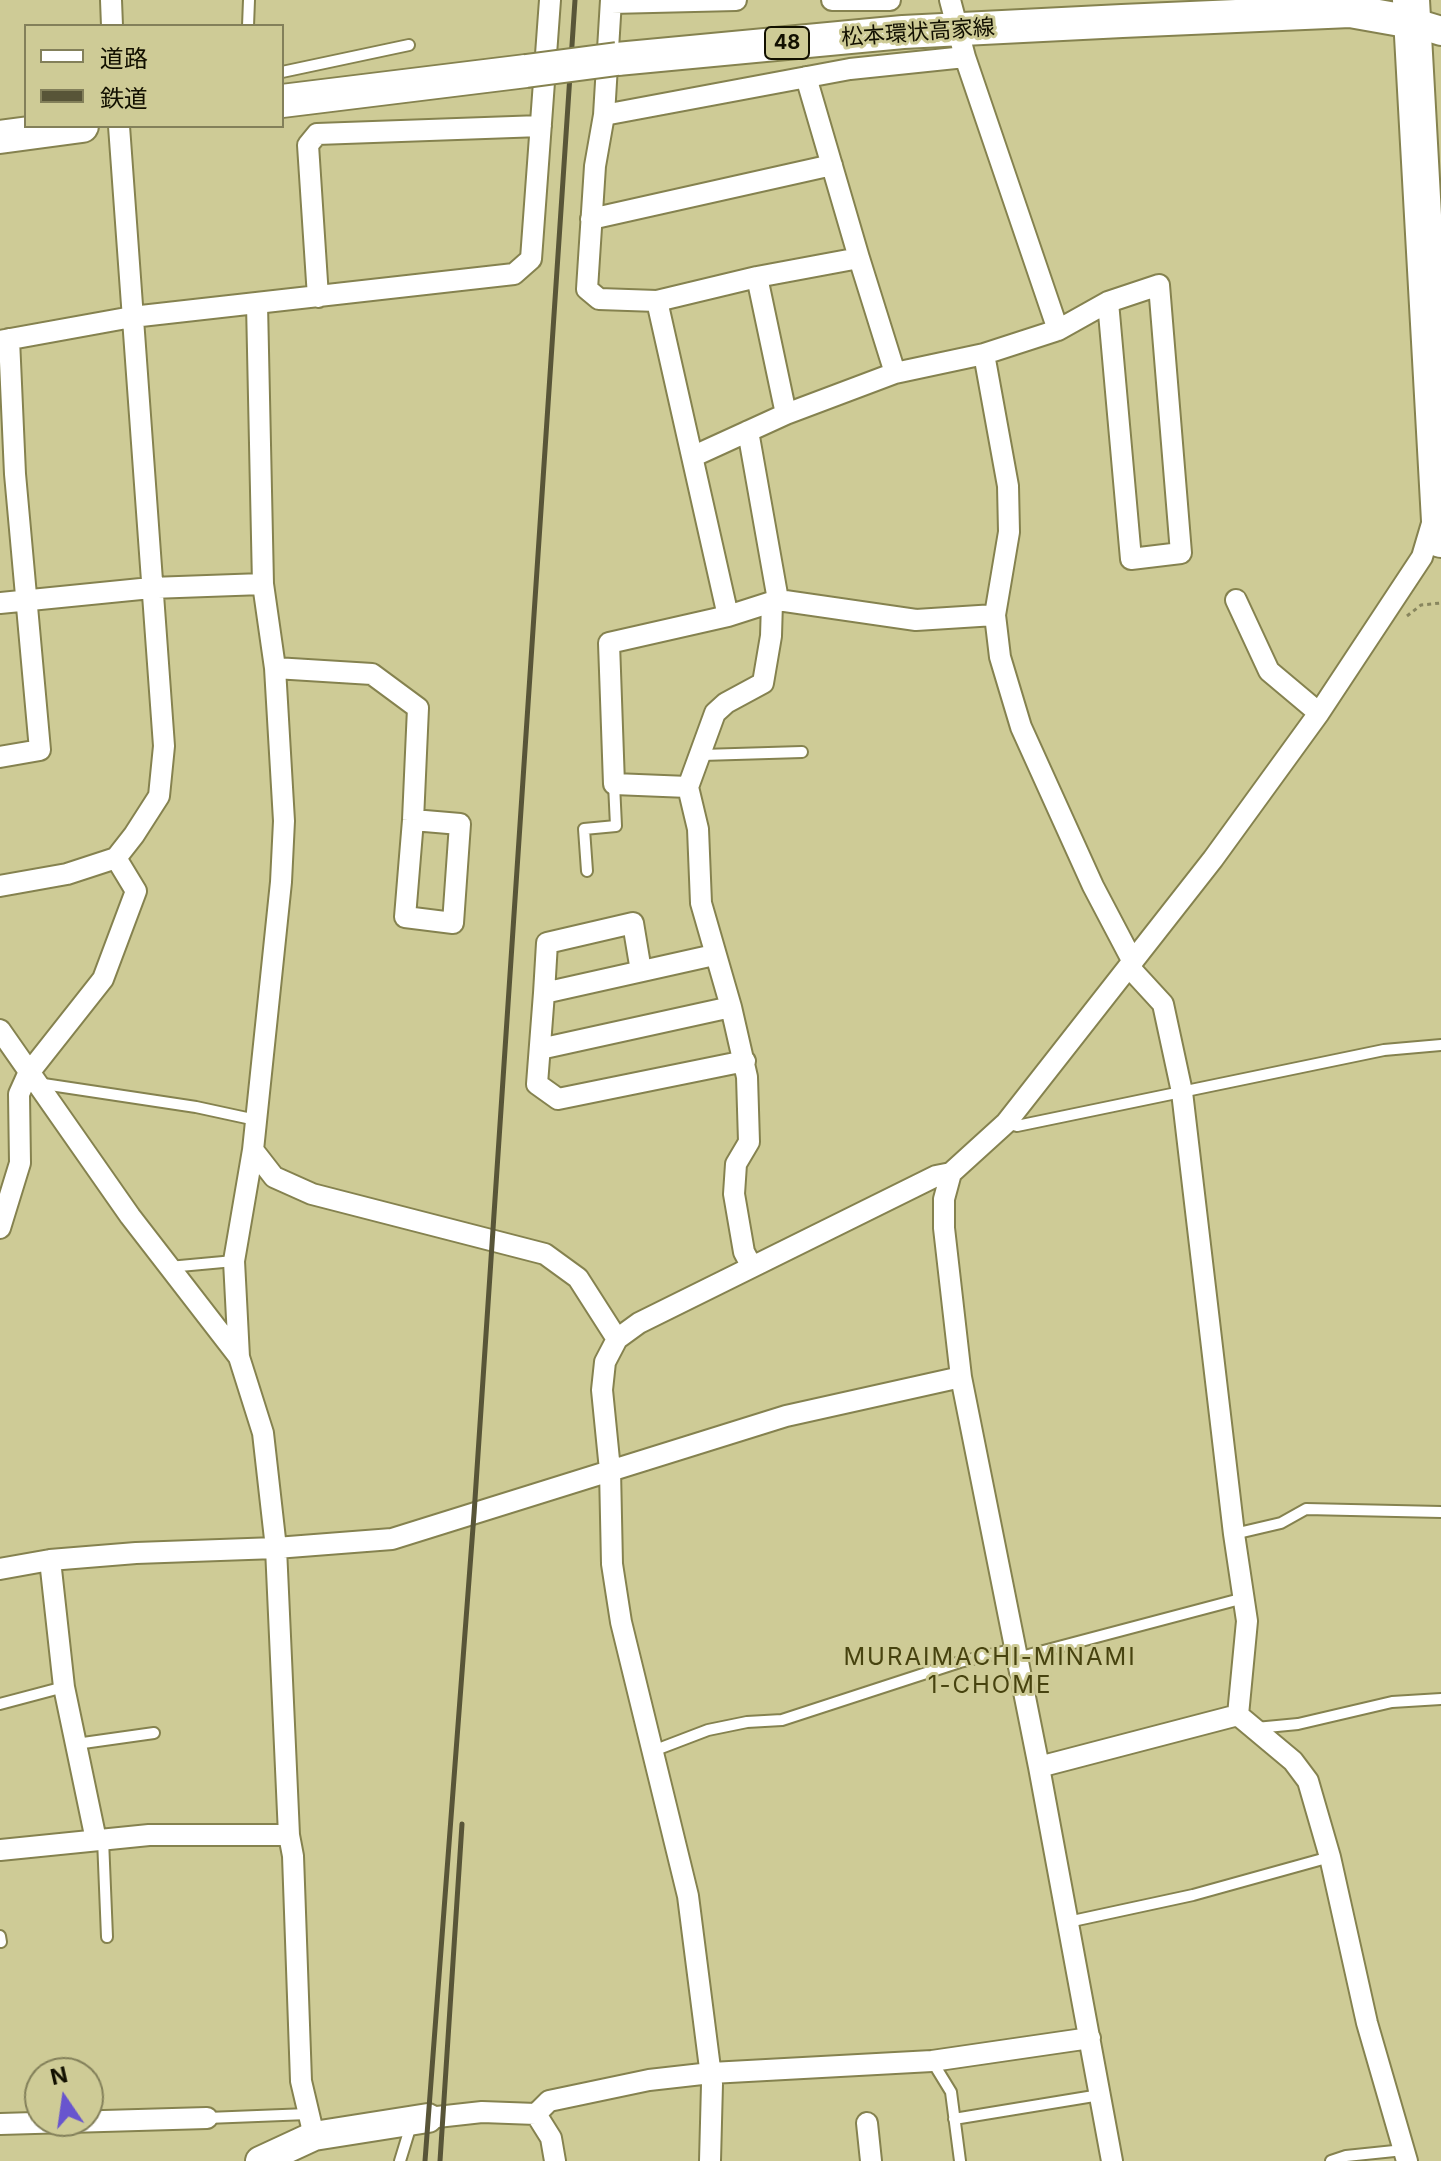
<!DOCTYPE html>
<meta charset="utf-8">
<style>
body{margin:0}
#map{position:relative;width:1441px;height:2161px;overflow:hidden;background:#cecb96;font-family:Inter,"Noto Sans JP",sans-serif}
canvas{display:block}
.legend{position:absolute;left:24px;top:24px;width:260px;height:104px;box-sizing:border-box;background:#cecb96;border:2px solid #83805a;margin:0;padding:10px 14px;list-style:none;font-size:24px;color:#121000}
.legend li{display:flex;align-items:center;gap:16px;height:40px}
.legend b{width:40px;border:2px solid #83805a}
.north{position:absolute;left:24px;top:2057px;width:80px;height:80px;box-sizing:border-box;background:#cecb96;border:2px solid #83805a;border-radius:50%;rotate:347deg;font-size:22px;font-weight:700;line-height:32px;text-align:center;color:#121000}
.north::after{content:'';display:block;margin:auto;width:28px;height:36px;background:#6855ce;clip-path:polygon(50% 0,100% 100%,50% 72%,0 100%)}
</style>
<div id="map">
<canvas width="1441" height="2161"></canvas>
<ul class="legend">
<li><b style="height:10px;background:#fff"></b>道路</li>
<li><b style="height:10px;background:#585538"></b>鉄道</li>
</ul>
<div class="north">N</div>
</div>
<script>
const c = document.querySelector('canvas').getContext('2d');
c.lineJoin = 'round';
function shape(rows) {
  const path = new Path2D();
  for (const r of rows) {
    path.moveTo(r[0], r[1]);
    for (let i = 2; i < r.length; i += 2) path.lineTo(r[i], r[i + 1]);
  }
  return path;
}
function stroke(path, color, width, dash) {
  c.strokeStyle = color;
  c.lineWidth = width;
  c.lineCap = dash ? 'butt' : 'round';
  c.setLineDash(dash || []);
  c.stroke(path);
}
function write(font, color, halo, rows, align = 'center') {
  c.font = font + ' Inter,"Noto Sans JP",sans-serif';
  c.lineWidth = 6;
  c.setLineDash([]);
  c.textBaseline = 'middle';
  c.strokeStyle = halo;
  c.fillStyle = color;
  for (const [text, x, y, turn = 0] of rows) {
    c.save();
    c.translate(x, y);
    c.rotate((+turn || 0) * Math.PI / 180);
    c.textAlign = isNaN(turn) ? turn : align;
    if (halo) c.strokeText(text, 0, 0);
    c.fillText(text, 0, 0);
    c.restore();
  }
}
const lane = shape([
 [248,26,249,0],
 [282,72,409,45],
 [702,755,802,752],
 [587,871,584,829,616,826,614,784],
 [37,1083,196,1107,256,1120],
 [1006,1123,1017,1126,1384,1050,1441,1045],
 [169,1267,234,1261],
 [1234,1534,1281,1523,1306,1509,1441,1512],
 [1017,1658,1244,1598],
 [0,1704,64,1687],
 [1256,1728,1298,1724,1392,1702,1441,1699],
 [76,1744,154,1733],
 [653,1751,708,1730,747,1722,782,1720,960,1662,1015,1649],
 [103,1839,107,1937],
 [1068,1922,1193,1895,1330,1857],
 [0,1936,1,1942],
 [932,2061,951,2092,960,2161],
 [207,2118,308,2114],
 [954,2119,1100,2095],
 [400,2161,411,2125],
 [1331,2161,1346,2156,1404,2150]
]);
const street = shape([
 [111,0,112,26],
 [611,0,604,115,595,166,587,289,599,299,657,301,728,616,778,600,916,620,995,615],
 [832,0,890,0],
 [611,3,736,0],
 [806,77,859,258],
 [604,115,850,69,965,57],
 [591,219,832,165],
 [318,297,308,145,317,134,541,126],
 [657,301,757,277],
 [257,304,263,584,275,668,284,821,281,882,253,1150,234,1261,239,1357,263,1433,276,1548,289,1835,293,1856,301,2081,314,2136],
 [1058,330,1108,302,1159,285,1181,553,1131,559,1108,302],
 [0,341,132,317,514,274,531,259,550,0],
 [984,354,1008,486,1009,532,995,615,1000,657,1021,727,1093,886,1133,962],
 [786,414,757,277,859,258,895,373],
 [748,431,778,600],
 [694,456,786,414,895,373,984,354,1058,330,965,57,950,0],
 [1236,600,1269,671,1319,713],
 [0,603,151,588,263,584],
 [275,668,372,674,418,708,413,820,405,917,453,923,460,824,413,820],
 [0,757,40,750,15,474,9,339],
 [688,787,614,784,609,643,728,616],
 [0,886,67,874,116,858,134,835,159,796,164,746,119,126],
 [714,955,544,993,537,1084,558,1099,745,1061],
 [1129,967,1163,1004,1182,1092,1234,1534,1247,1621,1238,1715],
 [544,993,547,943,633,923,641,971],
 [0,1030,130,1216,239,1357],
 [540,1049,731,1007],
 [253,1150,274,1177,312,1194,545,1254,578,1278,617,1339],
 [0,1228,20,1163,19,1094,28,1074,103,979,136,891,116,858],
 [752,1267,744,1252,734,1194,736,1164,749,1142,747,1077,731,1007,701,903,698,829,688,787,715,713,726,703,763,683,771,636,772,602],
 [50,1560,64,1687,96,1840],
 [0,1569,50,1560,136,1553,276,1548,392,1539,786,1416,961,1377],
 [1238,1715,1293,1761,1308,1781,1330,1857,1367,2023,1407,2161],
 [1039,1767,1238,1715],
 [0,1850,149,1835,289,1835],
 [536,2114,549,2101,649,2080,711,2073,932,2061,1090,2038],
 [428,2118,482,2112,536,2114,551,2138,555,2161],
 [867,2123,871,2161],
 [0,2124,207,2118],
 [710,2161,712,2084,688,1896,621,1622,612,1564,610,1470,602,1390,605,1362,617,1339,639,1323,936,1176,951,1173],
 [1112,2161,1039,1767,961,1377,944,1228,944,1199,951,1173,1006,1123,1213,859,1319,713,1422,557,1433,520]
]);
const secondary = shape([
 [1412,22,1441,31],
 [260,2161,314,2136,428,2118]
]);
const primary = shape([
 [617,59,903,32,1122,21,1350,11,1412,22],
 [282,101,526,71],
 [0,137,82,126]
]);
const highway = shape([
 [1411,0,1441,539]
]);
stroke(lane, '#85824f', 14);
stroke(street, '#85824f', 24);
stroke(secondary, '#85824f', 32);
stroke(primary, '#85824f', 36);
stroke(highway, '#85824f', 40);
stroke(shape([
 [1407,616,1421,605,1441,603]
]), '#88865e', 3, [4, 4]);
stroke(lane, '#fff', 10);
stroke(street, '#fff', 20);
stroke(secondary, '#fff', 28);
stroke(primary, '#fff', 32);
stroke(highway, '#fff', 36);
stroke(shape([
 [425,2161,474,1514,575,0],
 [440,2161,462,1824]
]), '#585538', 5);
const primaryBridge = shape([
 [526,71,617,59]
]);
stroke(primaryBridge, '#85824f', 36, []);
stroke(primaryBridge, '#fff', 32);
for (const [x, y, w] of [
 [787,43,44]
]) {
  const box = new Path2D();
  box.roundRect(x - w / 2, y - 16, w, 32, 6);
  c.fillStyle = '#cecb96';
  c.fill(box);
  stroke(box, '#121000', 2);
}
write('bold 20px', '#121000', null, [
 ["48",787,43]
]);
write('22px', '#121000', '#cecb96', [
 ["松本環状高家線",918,33,-4]
]);
c.letterSpacing = '2px';
write('24px', '#47430f', '#cecb96', [
 ["MURAIMACHI-MINAMI",990,1658],
 ["1-CHOME",990,1686]
]);
c.letterSpacing = '0px';
</script>
